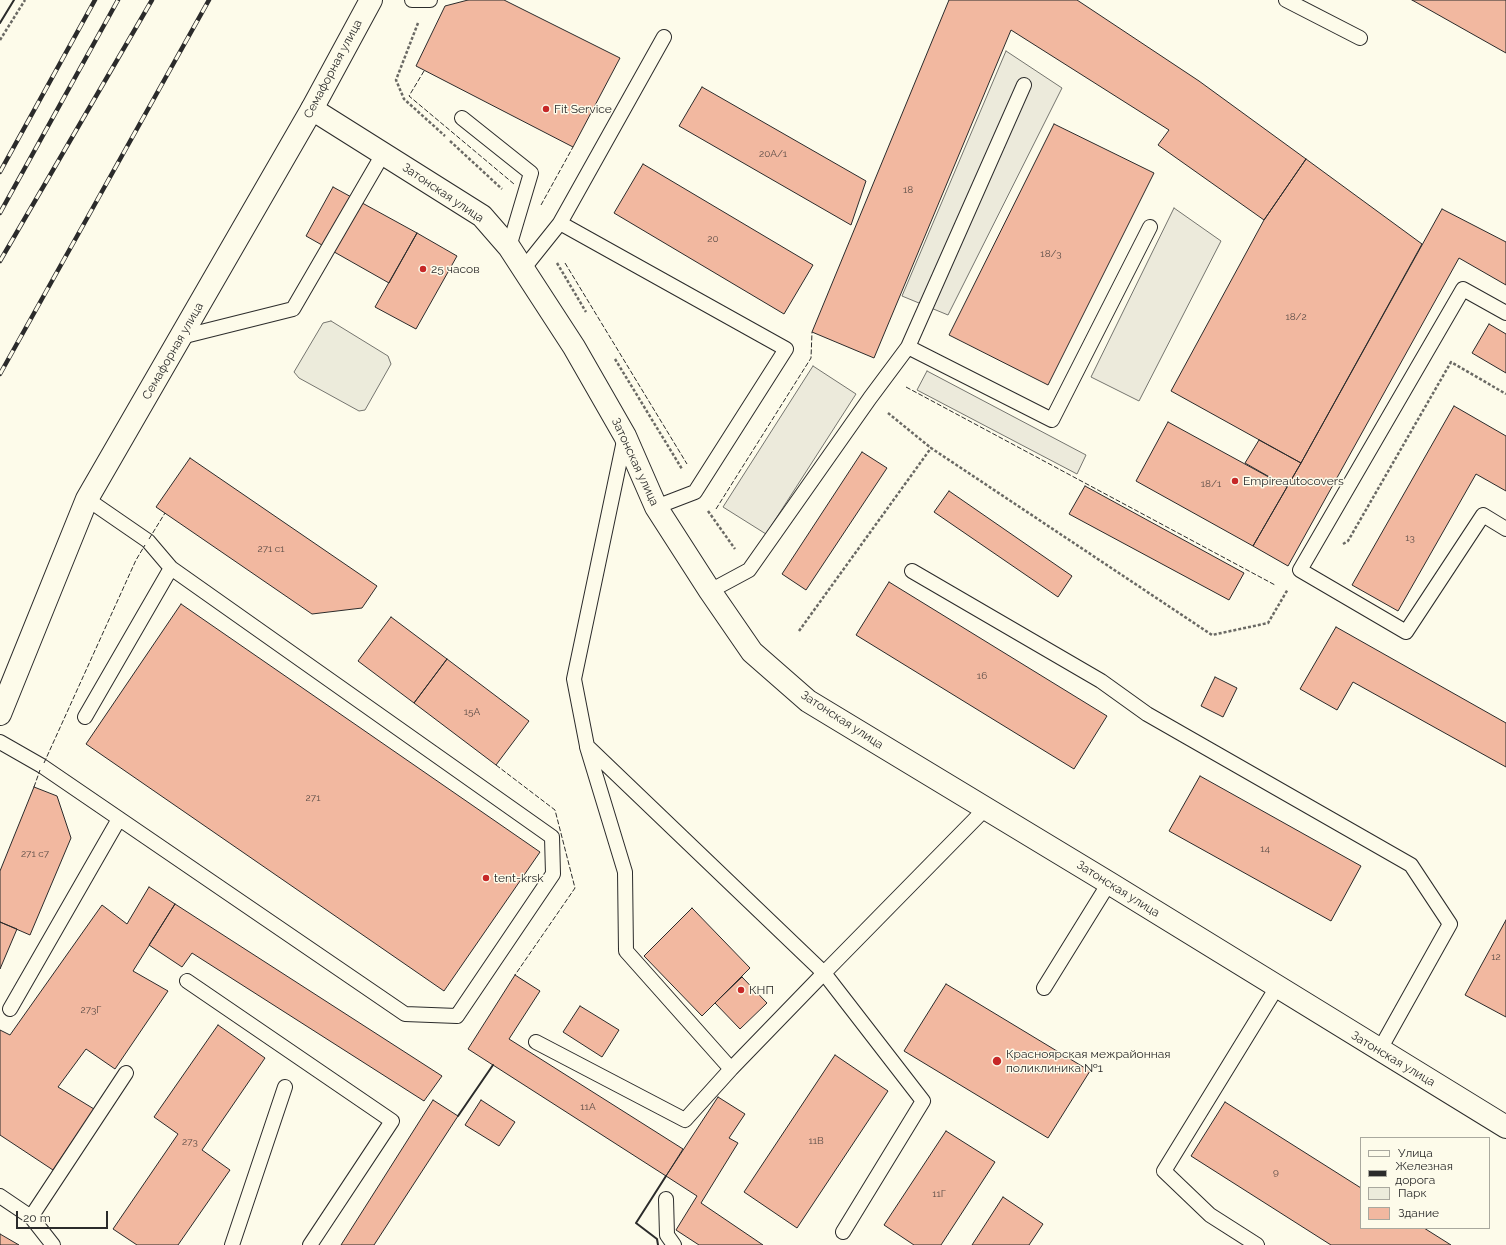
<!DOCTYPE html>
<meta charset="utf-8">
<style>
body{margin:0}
#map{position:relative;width:1506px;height:1245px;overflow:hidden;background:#fdfbea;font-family:Raleway,sans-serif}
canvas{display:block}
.legend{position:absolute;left:1360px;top:1137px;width:130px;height:92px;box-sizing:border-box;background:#fdfbea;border:1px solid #a9a89e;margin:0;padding:5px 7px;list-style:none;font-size:12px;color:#2b2b2b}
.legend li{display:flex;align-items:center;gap:8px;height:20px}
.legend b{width:20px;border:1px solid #a9a89e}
.scale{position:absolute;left:16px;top:1211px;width:92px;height:18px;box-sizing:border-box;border:2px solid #2b2b2b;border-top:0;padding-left:5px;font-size:12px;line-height:14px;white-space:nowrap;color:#2b2b2b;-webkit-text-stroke:3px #fdfbea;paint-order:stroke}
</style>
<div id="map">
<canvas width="1506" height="1245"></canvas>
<ul class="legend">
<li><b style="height:5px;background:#fdfbea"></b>Улица</li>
<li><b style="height:5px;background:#2b2b2b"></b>Железная дорога</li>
<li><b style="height:11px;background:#ecebdb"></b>Парк</li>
<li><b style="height:11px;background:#f2b8a0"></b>Здание</li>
</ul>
<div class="scale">20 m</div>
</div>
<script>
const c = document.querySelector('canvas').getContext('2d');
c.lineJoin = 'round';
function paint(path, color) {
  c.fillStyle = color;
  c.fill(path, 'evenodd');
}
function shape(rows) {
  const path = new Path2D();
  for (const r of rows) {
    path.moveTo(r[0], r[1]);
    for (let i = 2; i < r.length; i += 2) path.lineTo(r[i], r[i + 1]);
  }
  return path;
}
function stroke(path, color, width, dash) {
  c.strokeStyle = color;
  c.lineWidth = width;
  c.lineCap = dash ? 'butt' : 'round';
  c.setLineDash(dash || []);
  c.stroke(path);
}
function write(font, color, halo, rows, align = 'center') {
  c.font = font + ' Raleway,sans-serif';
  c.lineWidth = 3;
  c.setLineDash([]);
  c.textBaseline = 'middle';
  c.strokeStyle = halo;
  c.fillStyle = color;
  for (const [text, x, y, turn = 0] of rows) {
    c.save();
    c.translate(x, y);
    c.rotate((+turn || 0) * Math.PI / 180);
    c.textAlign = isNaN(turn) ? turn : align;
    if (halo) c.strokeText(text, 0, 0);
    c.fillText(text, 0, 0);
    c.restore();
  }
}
const green = shape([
 [331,321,388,356,391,364,365,410,359,411,299,378,294,372,323,323,331,321]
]);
paint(green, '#ecebdb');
stroke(green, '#74746e', 1);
const parking = shape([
 [1006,51,1062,88,948,315,902,296,1006,51],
 [1174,208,1221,241,1139,401,1091,377,1174,208],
 [813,366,856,394,766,534,723,507,813,366],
 [927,371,1086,455,1077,474,917,390,927,371]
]);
paint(parking, '#eceadb');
stroke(parking, '#74746e', 1);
const building = shape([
 [468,0,504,0,620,58,573,147,416,66,445,6,468,0],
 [949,0,1077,0,1199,81,1306,159,1264,220,1158,145,1169,130,1011,30,874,358,812,332,949,0],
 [1412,0,1506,0,1506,53,1412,0],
 [702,87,866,181,851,225,679,126,702,87],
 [1054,124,1154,173,1048,385,949,335,1054,124],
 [1306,159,1422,244,1301,463,1171,391,1264,220,1306,159],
 [643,164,813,265,784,314,614,213,643,164],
 [333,187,417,233,389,283,306,236,333,187],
 [1442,209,1506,242,1506,285,1459,258,1288,566,1253,546,1301,463,1442,209],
 [417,233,457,256,416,329,375,307,417,233],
 [1489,324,1506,334,1506,373,1472,353,1489,324],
 [1454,406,1506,436,1506,491,1476,474,1398,611,1352,585,1454,406],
 [1168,422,1287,487,1253,546,1136,481,1168,422],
 [1259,440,1301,463,1287,487,1245,463,1259,440],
 [862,452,887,468,806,590,782,574,862,452],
 [190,458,377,586,362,608,312,614,156,507,190,458],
 [1085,486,1244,573,1229,600,1069,514,1085,486],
 [949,491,1072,576,1058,597,934,512,949,491],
 [889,582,1107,716,1074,769,856,635,889,582],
 [181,604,540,852,444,991,86,744,181,604],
 [391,617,447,659,414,703,358,661,391,617],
 [1336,627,1506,723,1506,767,1353,682,1337,710,1300,689,1336,627],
 [447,659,529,721,496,765,414,703,447,659],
 [1215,677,1237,688,1223,717,1201,706,1215,677],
 [1200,776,1361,866,1331,921,1169,831,1200,776],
 [34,787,57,796,71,838,30,935,0,922,0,871,34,787],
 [149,887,175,904,133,971,168,991,115,1069,86,1049,58,1087,94,1109,53,1170,0,1135,0,1030,10,1035,102,905,127,924,149,887],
 [175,904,442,1076,424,1101,192,953,182,967,149,945,175,904],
 [692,908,750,968,702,1016,644,956,692,908],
 [1506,920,1506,1017,1465,995,1506,920],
 [0,922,17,929,0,969,0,922],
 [515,975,540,991,509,1039,683,1149,666,1176,468,1049,515,975],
 [742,977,767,1003,740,1029,715,1003,742,977],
 [946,984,1090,1071,1048,1138,904,1051,946,984],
 [580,1006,619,1030,602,1057,563,1032,580,1006],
 [218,1025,265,1058,202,1150,230,1170,178,1245,137,1245,113,1229,178,1134,154,1117,218,1025],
 [835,1055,888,1091,797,1228,744,1192,835,1055],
 [718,1097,745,1114,729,1138,738,1143,701,1203,763,1245,699,1245,676,1230,697,1196,666,1176,718,1097],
 [433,1100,458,1116,374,1245,341,1245,433,1100],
 [481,1100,515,1122,499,1146,465,1125,481,1100],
 [1225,1102,1361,1188,1361,1228,1424,1228,1451,1245,1331,1245,1191,1156,1225,1102],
 [946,1131,995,1162,941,1245,914,1245,884,1225,946,1131],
 [1003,1197,1043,1224,1029,1245,972,1245,1003,1197],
 [0,1234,19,1245,0,1245,0,1234]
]);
paint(building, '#f2b8a0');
stroke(building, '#2b2b2b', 1);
const service = shape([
 [412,0,430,0],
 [1286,0,1360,38],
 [1024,85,908,347,1052,420,1150,227],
 [462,118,531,173,509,247],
 [560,223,786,349,695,492,656,507],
 [524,268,560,223,664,37],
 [1506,313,1463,289,1300,570,1406,632,1483,515,1506,529],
 [181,337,293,309,383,154],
 [625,436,574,679,587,746,824,973,986,808],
 [912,571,1101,681,1147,714,1411,865,1450,924,1379,1051],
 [710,591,749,570,870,398,908,347],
 [85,717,171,568],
 [0,742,42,766,405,1014,457,1016,553,874,552,837,171,568,148,541,87,499],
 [587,747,625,872,626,951,731,1069,824,973,923,1101,843,1232],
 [187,981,392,1121,310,1245],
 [1044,988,1109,883],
 [10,1009,119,819],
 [536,1042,685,1120,731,1069],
 [0,1196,31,1217,53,1245],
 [666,1199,667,1235,674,1245],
 [31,1217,126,1073],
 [232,1245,285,1087],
 [1257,1245,1210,1215,1164,1171,1277,987]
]);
const secondary = shape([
 [312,109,482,216,509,247,574,347,625,436,656,507,710,591,752,652,808,701,1109,883,1506,1127]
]);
const trunk = shape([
 [0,714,87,499,312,109,371,0]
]);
stroke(service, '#2b2b2b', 16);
stroke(secondary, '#2b2b2b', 24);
stroke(trunk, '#2b2b2b', 24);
stroke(shape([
 [418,23,396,80,404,99,445,136],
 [0,40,25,0],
 [450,141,502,189],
 [557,263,586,312],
 [615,359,682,469],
 [888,413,931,448],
 [708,511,735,549],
 [1343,544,1348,541,1451,362,1506,394],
 [799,631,931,448,1212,635,1268,623,1288,589]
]), '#6a6964', 2.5, [3, 2]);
stroke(service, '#fdfbea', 14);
stroke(secondary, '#fdfbea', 22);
stroke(trunk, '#fdfbea', 22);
const rail = shape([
 [0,172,95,0],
 [0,213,118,0],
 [0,261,152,0],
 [0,374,209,0]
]);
stroke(rail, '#2b2b2b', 4.5);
stroke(rail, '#fdfbea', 3, [9]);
stroke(shape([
 [424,71,409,96,514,184],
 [541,205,573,147],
 [565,263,687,464],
 [906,387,1275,585],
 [716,509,811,358,812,332],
 [149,539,165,513],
 [44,763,136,560,145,545],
 [496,765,555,810,575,888,515,975],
 [34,787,40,770]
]), '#2b2b2b', 1, [5, 2]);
stroke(shape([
 [0,23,14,0],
 [458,1116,493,1065],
 [658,1245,657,1239,636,1223,666,1176]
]), '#2b2b2b', 2);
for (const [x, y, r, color] of [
 [546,109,4,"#c62828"],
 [423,269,4,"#c62828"],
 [1235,481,4,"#c62828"],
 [486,878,4,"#c62828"],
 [741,990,4,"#c62828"],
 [997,1061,5,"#c62828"]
]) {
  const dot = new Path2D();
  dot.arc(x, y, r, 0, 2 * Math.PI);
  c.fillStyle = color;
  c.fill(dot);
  stroke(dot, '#fdfbea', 1.5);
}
write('10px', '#5d4e48', null, [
 ["20А/1",773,154],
 ["18",908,190],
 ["20",713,239],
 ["18/3",1051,254],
 ["18/2",1296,317],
 ["18/1",1211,484],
 ["13",1410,538],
 ["271 с1",271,549],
 ["16",982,676],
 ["15А",472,712],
 ["271",313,798],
 ["14",1265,849],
 ["271 с7",35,854],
 ["12",1496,957],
 ["273Г",91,1010],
 ["11А",588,1107],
 ["11В",816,1141],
 ["273",190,1142],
 ["9",1276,1172],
 ["11Г",939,1194]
]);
write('12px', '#2b2b2b', '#fdfbea', [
 ["Семафорная улица",333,69,-62],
 ["Затонская улица",443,193,34],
 ["Семафорная улица",173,351,-60],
 ["Затонская улица",635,462,65],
 ["Затонская улица",842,720,33],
 ["Затонская улица",1118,889,32],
 ["Затонская улица",1393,1059,31]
]);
write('12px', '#2b2b2b', '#fdfbea', [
 ["Fit Service",554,109],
 ["25 часов",431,269],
 ["Empireautocovers",1243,481],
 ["tent-krsk",494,878],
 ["КНП",749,990],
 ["Красноярская межрайонная",1006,1054],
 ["поликлиника №1",1006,1068]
], 'left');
</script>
